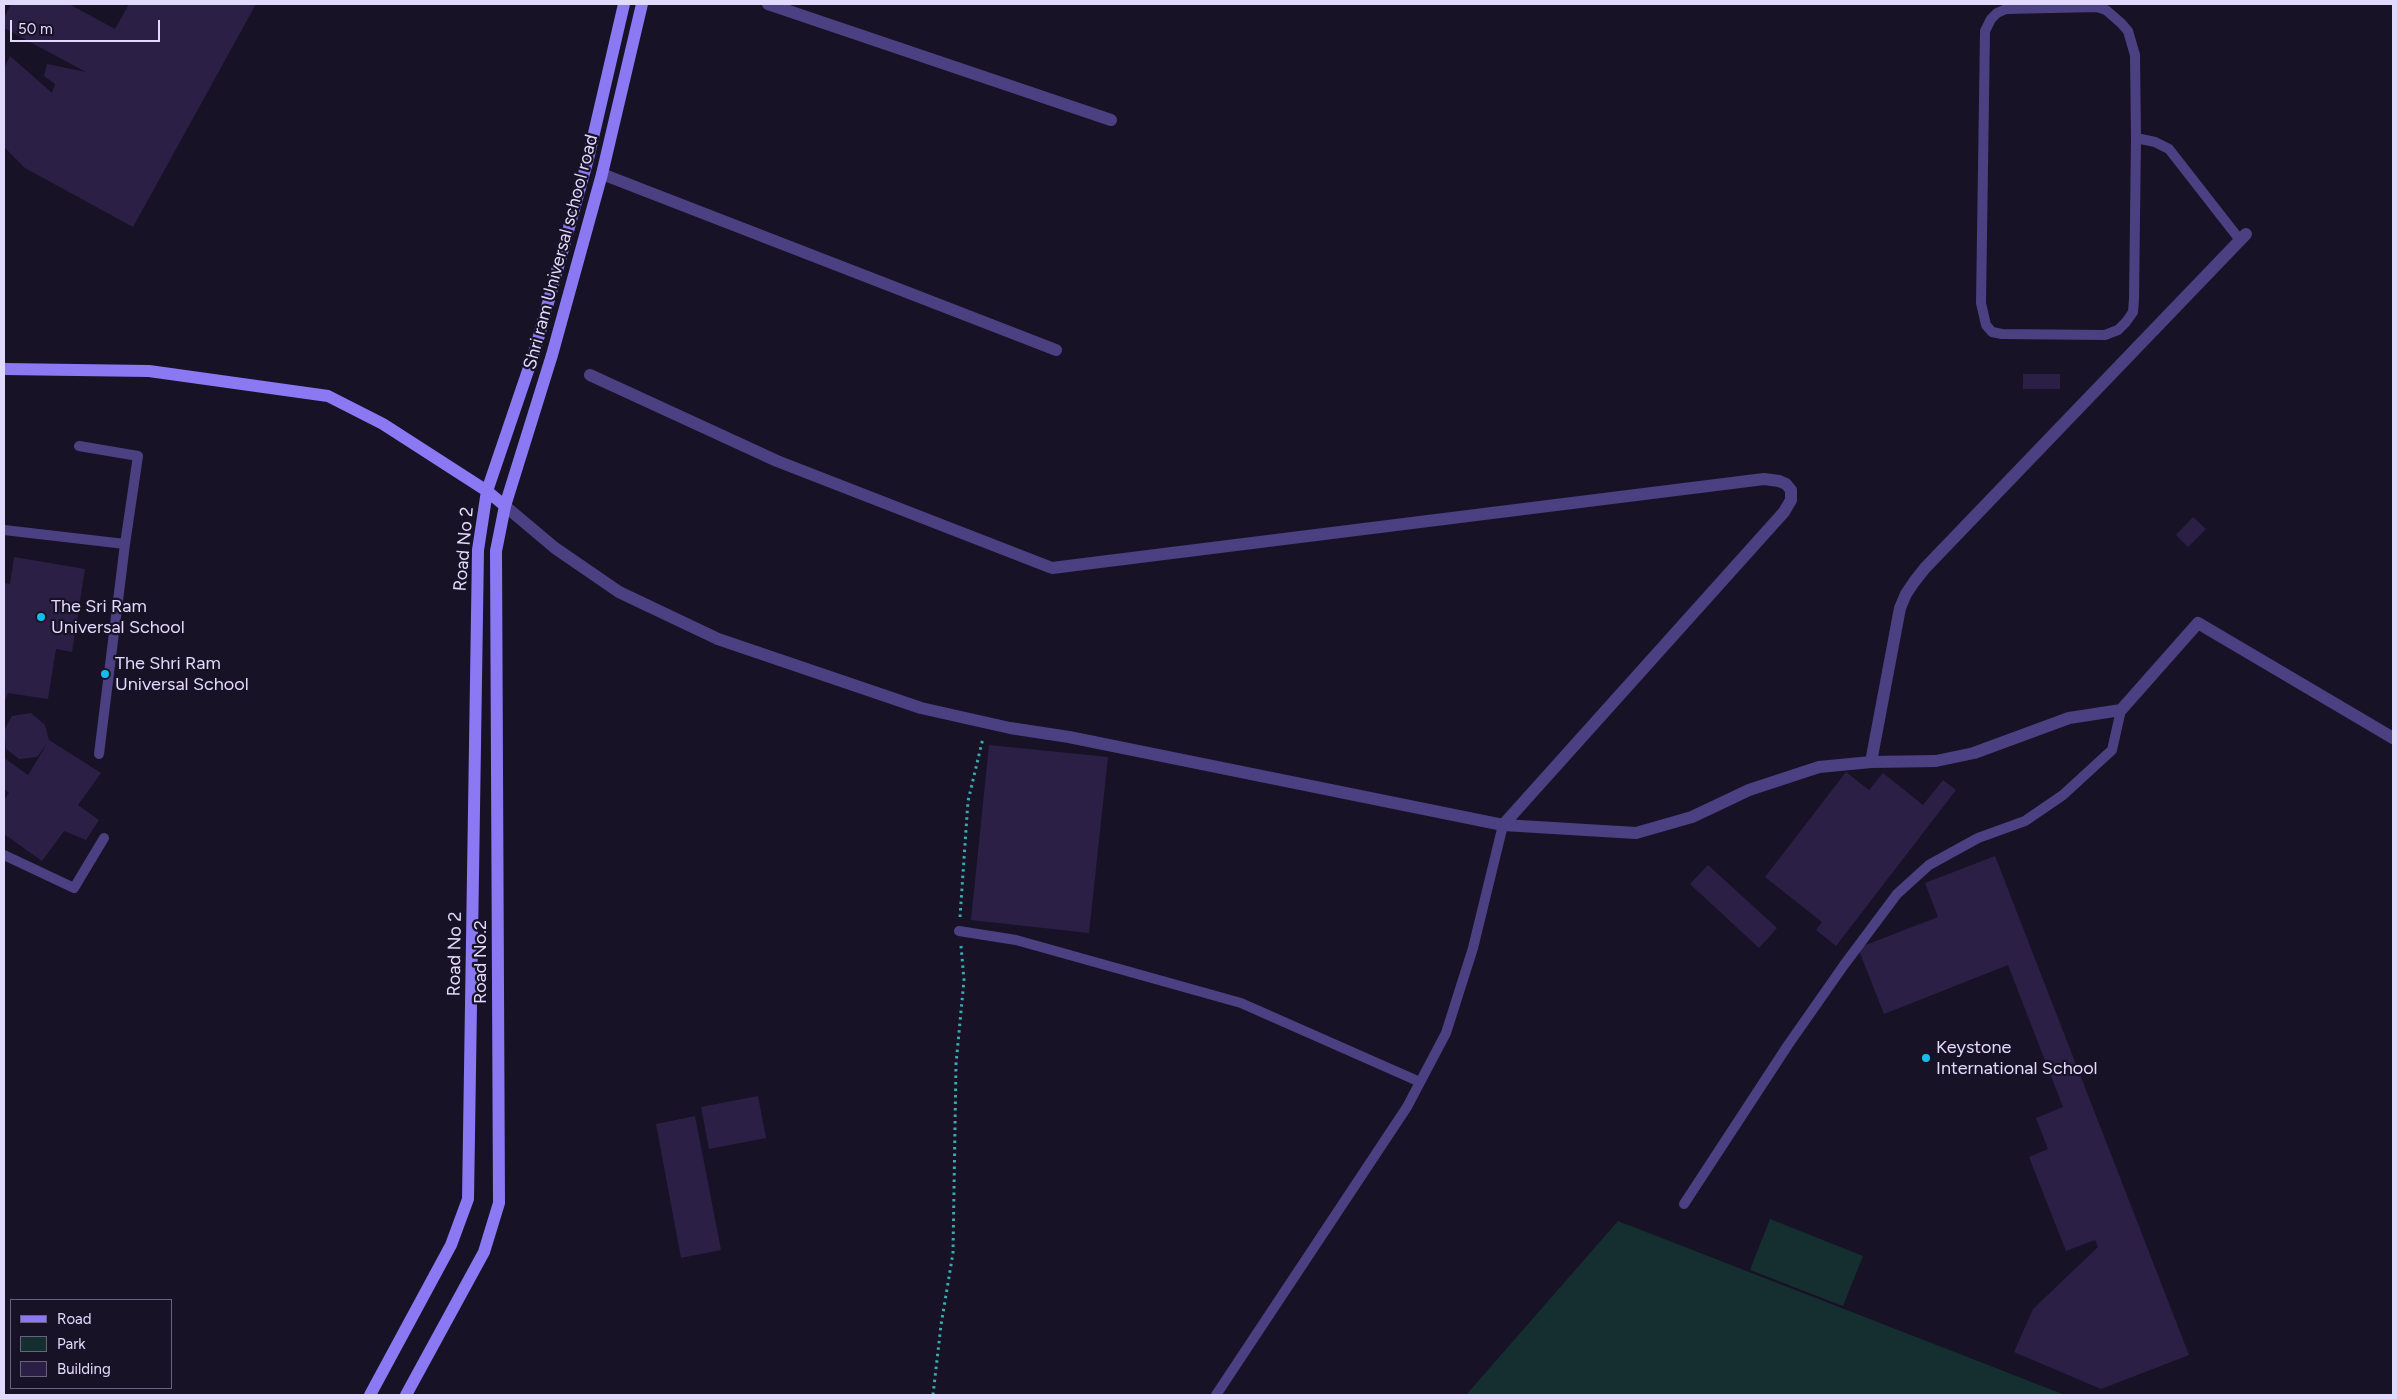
<!DOCTYPE html>
<style>
body{margin:0}
#map{position:relative;width:2397px;height:1399px;overflow:hidden;background:#181227;font-family:Figtree,sans-serif}
canvas{display:block}
.frame{position:absolute;inset:0;border:5px solid #e2dafc;pointer-events:none}
.legend{position:absolute;left:10px;top:1299px;width:162px;height:90px;box-sizing:border-box;background:#181227;border:1px solid #69627c;margin:0;padding:6px 9px;list-style:none;font-size:15px;color:#e2dafc}
.legend li{display:flex;align-items:center;gap:10px;height:25px}
.legend b{width:25px;border:1px solid #69627c}
.scale{position:absolute;left:10px;top:20px;width:150px;height:22px;box-sizing:border-box;border:2px solid #e2dafc;border-top:0;padding-left:6px;font-size:15px;line-height:18px;white-space:nowrap;color:#e2dafc;-webkit-text-stroke:4px #181227;paint-order:stroke}
</style>
<div id="map">
<canvas width="2397" height="1399"></canvas>
<div class="frame"></div>
<ul class="legend">
<li><b style="height:6px;background:#8b79f4"></b>Road</li>
<li><b style="height:14px;background:#152e30"></b>Park</li>
<li><b style="height:14px;background:#2c1f46"></b>Building</li>
</ul>
<div class="scale">50 m</div>
</div>
<script>
const c = document.querySelector('canvas').getContext('2d');
c.lineJoin = 'round';
function paint(path, color) {
  c.fillStyle = color;
  c.fill(path, 'evenodd');
}
function shape(rows) {
  const path = new Path2D();
  for (const r of rows) {
    path.moveTo(r[0], r[1]);
    for (let i = 2; i < r.length; i += 2) path.lineTo(r[i], r[i + 1]);
  }
  return path;
}
function stroke(path, color, width, dash) {
  c.strokeStyle = color;
  c.lineWidth = width;
  c.lineCap = dash ? 'butt' : 'round';
  c.setLineDash(dash || []);
  c.stroke(path);
}
function write(font, color, halo, rows, align = 'center') {
  c.font = font + ' Figtree,sans-serif';
  c.lineWidth = 4.5;
  c.setLineDash([]);
  c.textBaseline = 'middle';
  c.strokeStyle = halo;
  c.fillStyle = color;
  for (const [text, x, y, turn = 0] of rows) {
    c.save();
    c.translate(x, y);
    c.rotate((+turn || 0) * Math.PI / 180);
    c.textAlign = isNaN(turn) ? turn : align;
    if (halo) c.strokeText(text, 0, 0);
    c.fillText(text, 0, 0);
    c.restore();
  }
}
paint(shape([
 [1770,1219,1863,1256,1843,1306,1750,1270],
 [1618,1221,2065,1395,1466,1395]
]), '#152e30');
paint(shape([
 [11,4,69,4,115,29,129,4,256,4,133,227,25,168,4,147,4,68,10,56,52,93,55,84,44,76,47,64,86,72,4,28,4,18],
 [2023,374,2060,374,2060,389,2023,389],
 [2193,517,2206,529,2188,547,2176,535],
 [14,557,85,569,72,652,56,649,48,699,8,693,4,703,4,583,10,584],
 [31,713,45,725,49,740,101,773,78,805,99,820,86,840,64,831,42,861,4,834,4,800,9,793,4,789,4,758,28,775,47,744,37,757,19,759,6,749,4,730,12,716],
 [989,745,1108,757,1089,933,971,920],
 [1846,772,1869,790,1883,773,1923,805,1943,780,1956,790,1836,946,1816,930,1822,922,1765,877],
 [1995,856,2189,1355,2101,1389,2014,1352,2033,1309,2098,1247,2095,1240,2066,1251,2029,1157,2048,1149,2036,1118,2063,1107,2008,965,1884,1014,1858,948,1938,917,1925,883],
 [1708,865,1777,928,1759,948,1690,884],
 [758,1096,766,1138,709,1149,701,1107],
 [695,1116,721,1250,681,1258,656,1124]
]), '#2c1f46');
stroke(shape([
 [960,917,968,801,983,738],
 [933,1395,941,1325,953,1253,956,1064,964,980,961,946]
]), '#3aa9b0', 3, [2.5, 4]);
stroke(shape([
 [2136,138,2134,299,2133,312,2126,322,2118,330,2105,335,2002,334,1992,332,1986,325,1981,303,1985,31,1991,19,1997,13,2006,9,2097,7,2106,10,2121,23,2128,31,2135,55,2136,138,2155,142,2169,149,2240,240],
 [79,446,138,456,125,544,99,754],
 [4,530,125,544],
 [4,855,74,888,104,838],
 [959,931,1016,940,1241,1003,1420,1082],
 [1684,1204,1788,1045,1844,965,1897,894,1929,865,1978,838,2025,821,2063,795,2112,750,2121,710],
 [1216,1395,1407,1107,1446,1033,1473,948,1503,825]
]), '#4b4182', 10);
stroke(shape([
 [768,4,1111,120],
 [602,174,1056,350],
 [590,375,777,461,1052,568,1764,479,1779,481,1786,484,1791,490,1791,500,1784,512,1503,825],
 [505,506,555,548,619,592,718,639,921,708,1010,728,1069,737,1503,825,1636,833,1692,817,1749,790,1819,767,1871,762,1936,761,1974,753,2069,718,2121,710,2198,623,2393,738],
 [1871,762,1900,608,1906,594,1914,582,1925,568,2246,234]
]), '#4b4182', 12);
stroke(shape([
 [4,369,149,371,328,396,383,424,487,491,505,506],
 [370,1395,451,1245,468,1199,478,550,487,491,535,350,588,159,624,4],
 [406,1395,484,1252,499,1203,496,551,505,506,552,355,602,174,642,4]
]), '#8b79f4', 12);
for (const [x, y, r, color] of [
 [41,617,5,"#16bdec"],
 [105,674,5,"#16bdec"],
 [1926,1058,5,"#16bdec"]
]) {
  const dot = new Path2D();
  dot.arc(x, y, r, 0, 2 * Math.PI);
  c.fillStyle = color;
  c.fill(dot);
  stroke(dot, '#181227', 2);
}
write('18px', '#e2dafc', '#181227', [
 ["Shri ram Universal school road",561,252,-75],
 ["Road No 2",464,549,-85],
 ["Road No 2",455,954,-89],
 ["Road No.2",481,962,-90]
]);
write('18px', '#e2dafc', '#181227', [
 ["The Sri Ram",51,607],
 ["Universal School",51,628],
 ["The Shri Ram",115,664],
 ["Universal School",115,685],
 ["Keystone",1936,1048],
 ["International School",1936,1069]
], 'left');
</script>
